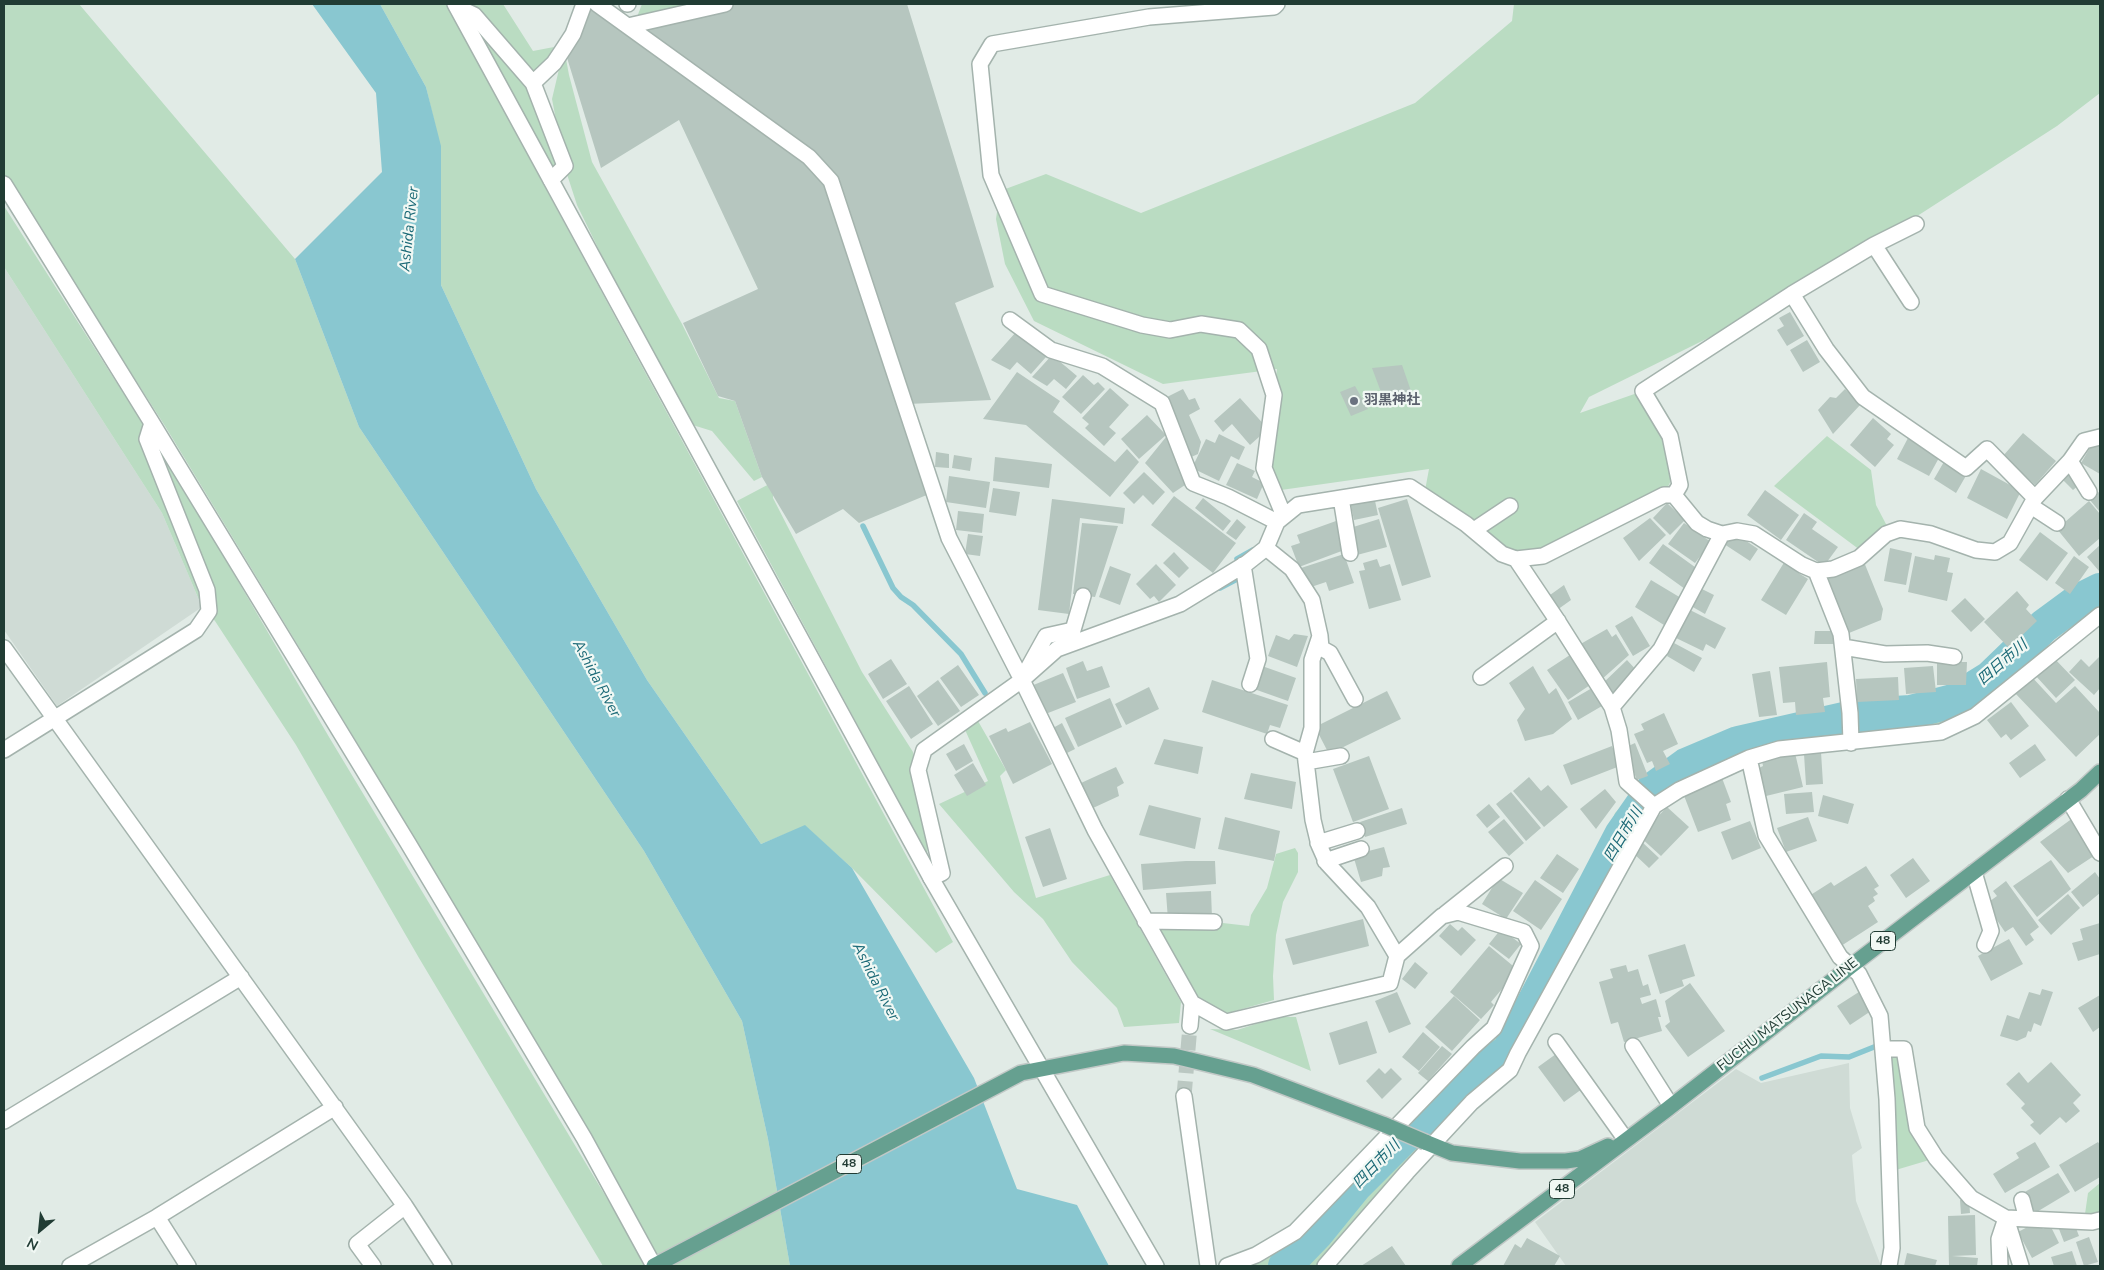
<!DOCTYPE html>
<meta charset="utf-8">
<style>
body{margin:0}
#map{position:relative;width:2104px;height:1270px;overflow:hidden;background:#e1ebe6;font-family:"Nunito Sans",sans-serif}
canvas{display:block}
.frame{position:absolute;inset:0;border:5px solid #213c34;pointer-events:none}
.north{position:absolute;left:15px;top:1205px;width:50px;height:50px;-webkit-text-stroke:4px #f1f8f4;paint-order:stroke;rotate:208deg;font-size:14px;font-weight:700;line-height:20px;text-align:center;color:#213c34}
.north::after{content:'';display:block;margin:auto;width:18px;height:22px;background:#213c34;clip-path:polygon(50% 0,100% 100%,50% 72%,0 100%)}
</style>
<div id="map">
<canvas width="2104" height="1270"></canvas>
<div class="frame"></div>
<div class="north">N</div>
</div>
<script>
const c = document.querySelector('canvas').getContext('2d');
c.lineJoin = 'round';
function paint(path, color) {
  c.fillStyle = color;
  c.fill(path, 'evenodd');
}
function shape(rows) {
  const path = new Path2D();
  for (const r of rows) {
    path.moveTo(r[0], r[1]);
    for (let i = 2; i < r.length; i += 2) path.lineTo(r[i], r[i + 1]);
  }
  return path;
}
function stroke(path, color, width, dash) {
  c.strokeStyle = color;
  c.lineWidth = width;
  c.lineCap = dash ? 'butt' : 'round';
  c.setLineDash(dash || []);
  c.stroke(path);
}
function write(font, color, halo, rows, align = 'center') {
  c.font = font + ' "Nunito Sans","Noto Sans JP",sans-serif';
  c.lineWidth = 4.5;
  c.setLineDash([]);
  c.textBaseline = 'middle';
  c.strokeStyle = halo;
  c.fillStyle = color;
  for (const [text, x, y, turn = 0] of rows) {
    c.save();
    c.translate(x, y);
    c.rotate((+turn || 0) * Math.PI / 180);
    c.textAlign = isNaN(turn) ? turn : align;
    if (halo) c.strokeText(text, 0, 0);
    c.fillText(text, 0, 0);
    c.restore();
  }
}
paint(shape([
 [4,267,162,513,202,607,57,706,4,630],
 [1849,1063,1850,1108,1862,1148,1852,1155,1856,1201,1881,1266,1566,1266,1535,1222,1736,1069,1761,1083]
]), '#cfdbd5');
paint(shape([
 [4,4,79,4,295,259,359,427,644,851,742,1021,768,1139,790,1266,662,1266,516,1010,350,731,165,426,4,174],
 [380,4,446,4,953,942,936,953,852,868,805,826,761,844,647,680,536,489,441,285,440,146,426,87],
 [455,4,503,4,533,51,554,47,533,83,563,157,552,99,564,48,569,75,592,162,682,324,719,398,735,401,762,477,754,481,712,431,683,422,577,205,563,162,551,180],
 [642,4,696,4,637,17],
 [1514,4,2100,4,2100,93,2057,126,1793,296,1589,397,1580,413,1643,391,1677,468,1664,495,1545,555,1516,559,1424,496,1429,469,1274,491,1264,468,1277,369,1163,384,1034,321,1005,264,996,219,1000,191,1046,174,1141,213,1415,103,1512,21],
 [4,206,134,410,224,557,329,737,626,1230,644,1266,603,1266,419,958,296,745,215,621,202,607,162,513,4,267],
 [1827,436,1871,470,1876,505,1887,526,1860,550,1774,486],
 [773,482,773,498,862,672,913,752,930,822,927,854,737,501],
 [1951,691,1972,717,1941,732,1779,749,1654,806,1518,1053,1323,1266,1227,1266,1295,1232,1474,1052,1496,1038,1534,974,1599,854,1615,813,1637,791,1688,754,1757,725,1819,715,1849,704,1910,704],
 [974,714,1006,770,1000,776,1036,898,1110,875,1181,1002,1179,1023,1124,1027,1117,1008,1072,962,1043,919,1014,892,939,804,988,781,962,723],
 [1295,848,1298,853,1298,872,1283,902,1276,935,1273,976,1274,1000,1228,1013,1195,998,1149,924,1214,922,1249,926,1251,915,1267,888,1276,854],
 [1278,1017,1296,1017,1311,1071,1210,1029,1237,1030],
 [1883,1049,1904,1049,1916,1126,1936,1158,1889,1172],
 [2100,1183,2100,1217,2084,1221,2088,1193]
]), '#badcc2');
paint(shape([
 [312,4,380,4,426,87,441,146,441,285,536,489,647,680,761,844,805,825,852,868,974,1078,1017,1189,1077,1205,1109,1266,790,1266,768,1139,742,1021,644,851,359,427,295,259,382,172,376,93]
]), '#89c7d0');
stroke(shape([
 [863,526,893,588,901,597,913,605,961,654,985,693],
 [1237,559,1253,550],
 [1220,588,1239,578,1240,582],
 [1762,1078,1821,1056,1849,1057,1879,1045]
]), '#89c7d0', 5.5);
stroke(shape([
 [1285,1266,1316,1234,1355,1186,1432,1109,1477,1070,1508,1052,1621,835,1653,789,1686,765,1738,743,1861,715,1911,712,1953,701,1990,678,2044,626,2078,601,2100,590]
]), '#89c7d0', 34);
paint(shape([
 [583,4,628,26,728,4,907,4,994,287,955,303,991,400,909,404,934,492,859,523,843,509,796,534,762,477,735,401,718,396,683,323,758,289,679,120,601,168,564,48],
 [1790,312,1804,336,1787,346,1777,330,1784,326,1779,318],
 [1016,332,1046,357,1031,374,1017,362,1010,370,991,360],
 [1807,340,1820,362,1803,372,1790,350],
 [1052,355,1077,376,1066,389,1054,379,1047,386,1032,377],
 [1402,365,1411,391,1384,400,1372,368],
 [1017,372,1060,401,1053,412,1115,462,1127,449,1139,462,1110,497,1026,425,983,419],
 [1083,375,1094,385,1098,382,1105,389,1081,414,1062,397],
 [1355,386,1368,409,1351,416,1340,392],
 [1110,388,1129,405,1109,427,1116,433,1104,446,1085,428,1089,424,1082,418],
 [1183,389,1189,400,1195,398,1200,409,1189,415,1201,442,1198,454,1189,458,1167,397],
 [1845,389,1861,404,1833,434,1818,410,1830,397,1836,398],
 [1240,398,1268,429,1250,445,1232,424,1223,432,1214,421],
 [1147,415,1166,435,1139,459,1121,439],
 [1873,418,1891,434,1887,439,1894,445,1875,467,1850,445],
 [2023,433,2056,461,2035,485,2003,456],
 [1219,434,1245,447,1239,460,1231,456,1219,481,1192,468,1206,439,1215,443],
 [1166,437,1185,485,1173,493,1145,463],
 [1908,438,1940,456,1929,476,1897,459],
 [2100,442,2100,474,2081,463,2091,446],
 [936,452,949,454,949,468,935,467],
 [954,455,972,458,970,471,952,468],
 [995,457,1052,464,1049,488,993,481],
 [1945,460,1967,474,1956,493,1934,479],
 [1237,463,1255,471,1252,477,1264,483,1257,499,1226,485],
 [1981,469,2021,491,2007,519,1967,498],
 [1144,472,1165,492,1153,505,1143,495,1134,504,1123,493],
 [2068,474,2079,485,2073,490,2062,479],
 [949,476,990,482,986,508,946,502],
 [993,488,1020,492,1016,516,989,512],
 [1765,490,1799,515,1781,540,1747,515],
 [2100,491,2100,512,2090,500],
 [1174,496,1236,543,1213,573,1151,525],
 [1374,496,1378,515,1354,520,1350,501],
 [1203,498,1231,521,1223,531,1195,508],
 [1052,499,1125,508,1123,524,1080,518,1069,614,1038,610],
 [1407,499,1431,577,1402,586,1378,508],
 [2089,501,2100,514,2100,538,2079,556,2057,529],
 [1667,503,1685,520,1670,535,1653,518],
 [958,511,984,514,982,533,956,530],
 [1804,513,1817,522,1812,529,1838,547,1824,566,1786,540],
 [1650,518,1666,535,1639,561,1623,538],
 [1237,519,1246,527,1236,540,1226,533],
 [1379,519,1387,547,1357,555,1350,528],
 [1336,521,1347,549,1299,567,1291,546,1300,543,1297,535],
 [1082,523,1118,526,1095,597,1073,594],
 [1684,523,1711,542,1695,563,1668,544],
 [2040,532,2068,553,2047,581,2019,560],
 [968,534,983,536,980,556,965,554],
 [1736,534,1758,549,1750,561,1724,544,1730,535],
 [1663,544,1699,570,1685,589,1649,563],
 [2100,545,2100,570,2099,571,2087,557],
 [1890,548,1912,553,1906,585,1884,581],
 [1174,552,1189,568,1179,578,1163,563],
 [1344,554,1354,583,1329,591,1326,582,1308,588,1301,568],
 [1935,555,1950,558,1947,572,1953,573,1947,601,1908,592,1915,556,1934,560],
 [2074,556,2089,567,2070,594,2055,583],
 [1377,559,1380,567,1390,564,1401,600,1369,609,1359,571,1365,570,1363,563],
 [1785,561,1799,569,1797,572,1808,579,1786,615,1761,600],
 [1864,562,1883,609,1881,620,1849,633,1826,577],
 [1156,564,1176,585,1159,602,1154,596,1150,599,1136,584],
 [1110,566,1131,574,1120,605,1099,597],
 [1651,580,1681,598,1664,625,1635,607],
 [1564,585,1571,600,1557,610,1550,595],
 [1700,588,1714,595,1705,614,1691,606],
 [2017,591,2029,605,2026,609,2037,621,2009,648,1984,622],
 [1965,598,1985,619,1971,632,1951,611],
 [1690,610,1726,628,1715,649,1706,644,1703,651,1676,638],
 [1632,616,1650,646,1633,656,1615,626],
 [1607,629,1612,637,1616,634,1629,655,1601,680,1577,646],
 [1815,631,1838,631,1838,644,1814,644],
 [1294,634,1308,636,1297,667,1268,656,1276,635,1289,640],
 [1674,643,1702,658,1694,672,1667,656],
 [1573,653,1593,683,1568,700,1547,670],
 [2100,656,2100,688,2094,695,2069,672,2081,659,2089,667],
 [2054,658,2075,680,2056,698,2035,675],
 [891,659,907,684,883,699,868,674],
 [1627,660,1638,672,1611,701,1601,685],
 [1083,661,1087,671,1102,666,1110,687,1077,699,1066,668],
 [1827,662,1830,697,1823,698,1825,712,1796,715,1795,702,1783,703,1779,667],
 [1937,662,1967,662,1966,685,1937,685],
 [958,665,979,695,961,707,940,678],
 [1262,666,1296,678,1288,701,1254,689],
 [1533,666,1549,694,1556,688,1572,719,1553,734,1525,741,1517,720,1525,709,1509,683],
 [1933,666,1936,692,1906,694,1904,668],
 [1770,671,1777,715,1759,717,1752,674],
 [1063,673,1076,702,1043,715,1031,686],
 [2031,676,2056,703,2075,686,2100,713,2100,734,2076,757,2014,692],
 [1898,677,1899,700,1857,702,1856,679],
 [938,680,960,711,938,726,917,696],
 [1212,680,1288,705,1280,728,1270,725,1267,734,1202,712],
 [909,686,933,724,911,739,886,701],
 [1149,687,1159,709,1126,725,1115,704],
 [1592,688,1602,706,1578,720,1568,702],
 [1387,691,1401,719,1329,754,1315,727],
 [1110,698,1122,727,1078,747,1065,718],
 [2011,702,2029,726,2011,740,2006,734,2001,738,1987,720],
 [1664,713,1678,744,1663,751,1670,764,1656,771,1652,761,1647,763,1634,734,1644,730,1641,724],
 [1030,722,1052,764,1013,784,989,736,1006,728,1008,732],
 [1062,723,1075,749,1063,755,1051,729],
 [1164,739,1203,747,1198,774,1154,764],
 [1635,743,1648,776,1637,780,1624,748],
 [964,744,973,761,956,771,946,754],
 [2035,744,2046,760,2020,778,2009,763],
 [1612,746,1620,766,1571,785,1563,765],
 [1821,752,1823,784,1806,785,1804,754],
 [1795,753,1803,787,1766,796,1759,768,1763,766,1762,761],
 [1369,756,1389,809,1353,822,1333,769],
 [973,763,986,785,967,796,954,775],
 [1116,767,1124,783,1117,787,1119,796,1093,808,1081,783],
 [1251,773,1296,782,1292,809,1244,799],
 [1529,777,1541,791,1548,785,1568,807,1544,827,1513,791],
 [1722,778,1731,802,1726,804,1731,820,1698,832,1683,793],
 [1605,789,1616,802,1596,829,1580,809],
 [1511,792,1541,828,1526,841,1496,804],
 [1812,792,1814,812,1786,814,1784,794],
 [1823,795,1854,804,1848,824,1818,816],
 [1489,804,1500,817,1487,828,1476,815],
 [1149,805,1201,818,1195,849,1139,835],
 [1667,807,1689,827,1661,856,1639,836],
 [1402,808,1407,824,1365,837,1360,822],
 [2077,815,2100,852,2068,873,2040,842],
 [1225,817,1280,831,1274,861,1218,849],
 [1808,817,1817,841,1786,852,1777,828],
 [1504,819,1524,843,1509,856,1488,832],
 [1750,821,1761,848,1732,860,1721,832],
 [1050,828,1067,879,1043,887,1025,837],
 [1641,841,1659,858,1649,868,1631,851],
 [1384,847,1390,867,1383,868,1382,876,1361,882,1353,855],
 [1557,854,1579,869,1563,893,1540,878],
 [1913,858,1930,881,1906,898,1890,875],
 [2051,860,2071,889,2037,917,2013,886],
 [1186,861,1215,861,1216,884,1143,890,1141,864],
 [1866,866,1879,886,1874,889,1878,894,1873,897,1875,901,1868,906,1878,922,1841,946,1809,896,1831,882,1834,886],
 [2095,872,2100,879,2100,893,2083,907,2071,892],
 [1498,878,1523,893,1506,919,1482,904],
 [1535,880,1562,899,1541,930,1513,911],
 [2006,881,2039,927,2030,934,2034,940,2026,946,2013,927,2005,932,1986,904,1997,896,1993,891],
 [1211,891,1212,918,1168,920,1166,893],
 [2068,894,2080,908,2051,935,2038,920],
 [1363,919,1369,946,1293,965,1285,939],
 [2100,923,2100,954,2078,961,2072,943,2083,940,2080,929],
 [1450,924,1458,931,1462,927,1476,940,1461,956,1439,936],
 [1501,929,1521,944,1509,959,1489,944],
 [2009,939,2023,964,1991,981,1978,956],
 [1685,944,1695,976,1682,980,1684,986,1660,994,1648,955],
 [1489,946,1518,970,1491,1002,1494,1005,1481,1019,1450,992],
 [1415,962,1428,973,1415,989,1402,979],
 [1626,965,1628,972,1638,969,1643,986,1648,984,1651,995,1640,998,1642,1004,1656,999,1661,1017,1658,1017,1662,1031,1624,1042,1618,1022,1611,1024,1599,982,1613,978,1610,969],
 [1690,983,1725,1031,1688,1057,1665,1026,1670,1022,1665,1001],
 [2042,989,2053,992,2041,1026,2034,1023,2031,1032,2028,1031,2026,1037,2017,1041,2000,1036,2007,1015,2019,1019,2029,992,2040,995],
 [1862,990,1874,1009,1850,1025,1837,1006],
 [1397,992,1411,1024,1389,1033,1375,1001],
 [2100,995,2100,1027,2093,1032,2078,1008],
 [1454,996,1480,1020,1452,1051,1425,1027],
 [1367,1021,1377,1053,1339,1065,1329,1033],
 [1423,1032,1440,1047,1419,1071,1402,1057],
 [1442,1046,1452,1054,1428,1081,1418,1073],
 [1556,1054,1582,1089,1564,1102,1538,1067],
 [2051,1062,2081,1095,2073,1103,2080,1111,2066,1123,2060,1117,2040,1135,2030,1125,2034,1122,2021,1108,2025,1104,2006,1084,2019,1072,2028,1083],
 [1379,1068,1385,1074,1391,1068,1402,1079,1382,1099,1366,1081],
 [2035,1142,2050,1167,2005,1193,1993,1174,2019,1158,2016,1153],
 [2098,1142,2100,1145,2100,1177,2075,1192,2059,1165],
 [2058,1173,2070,1192,2035,1213,2023,1193],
 [1960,1200,1969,1200,1970,1213,1961,1214],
 [1975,1215,1976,1255,1952,1256,1978,1258,1977,1266,1949,1266,1948,1216],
 [2039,1221,2043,1229,2050,1225,2059,1243,2032,1258,2018,1232],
 [2074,1223,2079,1236,2064,1242,2059,1229],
 [2089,1237,2098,1262,2084,1266,2076,1242],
 [1527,1238,1560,1256,1554,1266,1503,1266,1515,1244,1521,1248],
 [1392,1246,1406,1266,1361,1266],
 [2072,1251,2077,1266,2054,1266,2051,1257],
 [1907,1253,1937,1260,1935,1266,1904,1266]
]), '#b6c6bf');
stroke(shape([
 [1184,1096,1190,1026]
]), '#bbc8c2', 15, [15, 8]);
const minor = shape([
 [597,4,809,157,831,181,949,538,1022,680,1095,830,1192,1003,1190,1026],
 [627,4,628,4],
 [1277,4,1274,7,1149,17,992,44,980,64,991,175,1042,294,1142,325,1170,330,1201,324,1239,330,1259,349,1274,395,1264,468,1284,516],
 [457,7,474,15,533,83,565,166,551,180],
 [628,26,725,4],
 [533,83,554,63,564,48,573,34,584,4],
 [4,184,152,423,408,843,584,1138,654,1266],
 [1874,245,1911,302],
 [1792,294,1826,349,1863,397,1966,468,1987,449,2035,498],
 [1010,320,1051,350,1102,366,1162,403,1193,483,1228,497,1277,522],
 [2070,461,2089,492],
 [1674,495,1680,485,1670,436,1643,391,1792,294,1874,245,1916,224],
 [1341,498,1350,553],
 [2031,506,2057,523],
 [1474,530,1510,506],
 [1266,548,1292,569,1312,600,1320,636,1312,660,1312,728,1305,753,1313,820,1319,845,1327,863,1368,907,1397,956],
 [1516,559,1557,620,1612,707,1619,730,1627,782,1654,806],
 [1243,565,1258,659,1250,684],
 [1816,571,1841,634,1850,713,1851,743],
 [1320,636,1321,648,1330,653,1355,699],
 [1843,647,1885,654,1927,653,1954,657],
 [4,648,405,1206,444,1266],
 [1026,672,1046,636,1073,630,1083,596],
 [1481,677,1558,621],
 [1612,707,1661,649,1722,534],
 [1273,739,1305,753],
 [4,750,196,630,209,611,207,590,147,439,152,423],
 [1749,758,1766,835,1840,957,1859,974,1880,1016,1887,1099,1892,1248,1889,1266],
 [1306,762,1341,756],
 [2068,799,2100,853],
 [1318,843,1357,831],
 [1325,861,1361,849],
 [1974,872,1991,931,1985,945],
 [931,878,942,873,918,770,924,750,1022,680,1057,649,1180,604,1247,563,1266,548,1277,522,1298,505,1410,487,1466,524,1502,554,1516,559,1543,556,1664,495,1674,495,1697,523,1707,529,1722,534,1737,531,1754,534,1802,565,1816,571,1833,569,1859,558,1886,534,1900,529,1931,534,1976,550,1995,552,2010,543,2035,498,2070,461,2084,441,2100,437],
 [1445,914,1505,866],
 [1145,921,1214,922],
 [1192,1003,1226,1022,1390,983,1397,956,1442,916,1458,912,1524,932,1531,946,1494,1028,1473,1047,1295,1232,1256,1255,1227,1266],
 [1556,1042,1626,1140],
 [1633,1046,1671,1106],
 [1883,1049,1904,1049,1917,1128,1936,1158,1971,1198,2006,1218,2092,1222,2100,1220],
 [1184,1096,1208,1266],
 [4,1121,241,977],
 [2022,1200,2027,1219],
 [157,1217,188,1266],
 [2006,1218,2021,1266],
 [70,1266,157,1217,335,1107],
 [373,1266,357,1244,405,1206],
 [1325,1266,1407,1172,1472,1102,1510,1070,1518,1053,1654,806,1679,790,1749,758,1779,749,1941,732,1975,716,2100,615],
 [2000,1266,1999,1239,2006,1218]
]);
const tertiary = shape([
 [455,4,931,878,1156,1266]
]);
const primary = shape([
 [1425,1142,1452,1153,1520,1161,1566,1161,1580,1159,1608,1146],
 [654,1266,1021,1073,1124,1053,1174,1056,1253,1075,1385,1125],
 [1459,1266,1665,1111,1851,966,2081,790,2100,772]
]);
stroke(minor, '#a4b3ad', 18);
stroke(tertiary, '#a4b3ad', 18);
stroke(primary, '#c1c8c6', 18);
stroke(minor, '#fff', 15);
stroke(tertiary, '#fff', 15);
stroke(primary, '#66a090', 15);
const primaryBridge = shape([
 [1385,1125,1425,1142]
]);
stroke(primaryBridge, '#c1c8c6', 18, []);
stroke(primaryBridge, '#66a090', 15);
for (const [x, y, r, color] of [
 [1354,401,5,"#6b7280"]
]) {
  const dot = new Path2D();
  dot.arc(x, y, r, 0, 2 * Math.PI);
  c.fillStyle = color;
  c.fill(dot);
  stroke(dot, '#f1f8f4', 2);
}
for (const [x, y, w] of [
 [1883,941,25],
 [849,1164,25],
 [1562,1189,25]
]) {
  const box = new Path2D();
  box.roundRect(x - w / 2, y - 9.5, w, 19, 4);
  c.fillStyle = '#f1f8f4';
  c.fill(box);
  stroke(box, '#213c34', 1);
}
write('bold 12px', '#213c34', null, [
 ["48",1883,941],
 ["48",849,1164],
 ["48",1562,1189]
]);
write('bold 14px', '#5b616d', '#f1f8f4', [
 ["羽黒神社",1364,401]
], 'left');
write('14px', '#213c34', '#f1f8f4', [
 ["FUCHU MATSUNAGA LINE",1788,1015,-38]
]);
write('italic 15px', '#1c6a77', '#f1f8f4', [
 ["Ashida River",410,229,-84],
 ["四日市川",2003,663,-41],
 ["Ashida River",596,679,62],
 ["四日市川",1624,835,-59],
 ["Ashida River",875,982,63],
 ["四日市川",1377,1165,-46]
]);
</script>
